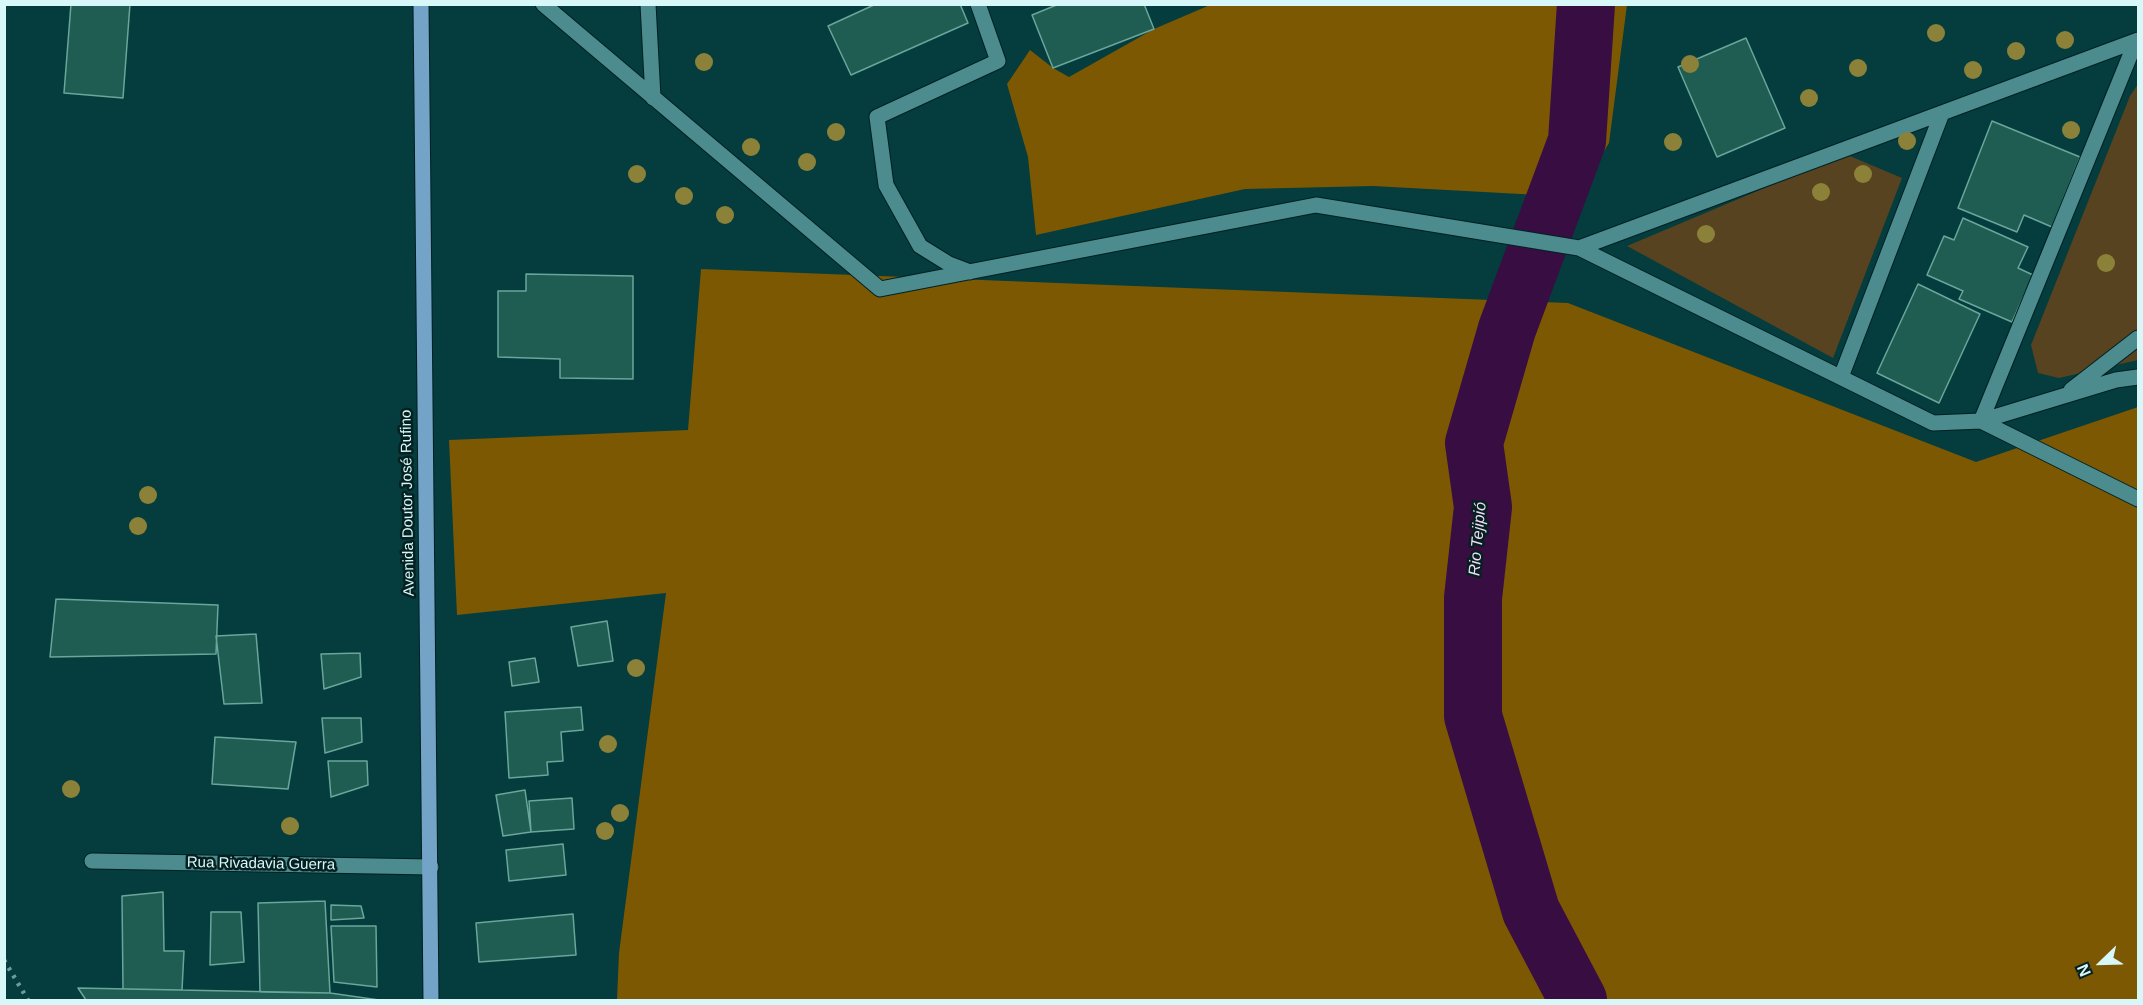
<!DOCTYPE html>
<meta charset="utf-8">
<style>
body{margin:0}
#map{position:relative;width:2143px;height:1005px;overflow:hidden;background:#053c3e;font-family:Arial,sans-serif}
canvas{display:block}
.frame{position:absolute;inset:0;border:6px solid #d7f7f8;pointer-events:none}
.north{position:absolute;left:2071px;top:933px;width:60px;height:60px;-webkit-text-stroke:4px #052021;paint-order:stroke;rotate:247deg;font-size:16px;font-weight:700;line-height:24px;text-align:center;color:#d7f7f8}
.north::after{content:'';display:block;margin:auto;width:21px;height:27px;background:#d7f7f8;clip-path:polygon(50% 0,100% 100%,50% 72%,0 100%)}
</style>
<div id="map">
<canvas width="2143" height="1005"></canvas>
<div class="frame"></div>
<div class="north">N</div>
</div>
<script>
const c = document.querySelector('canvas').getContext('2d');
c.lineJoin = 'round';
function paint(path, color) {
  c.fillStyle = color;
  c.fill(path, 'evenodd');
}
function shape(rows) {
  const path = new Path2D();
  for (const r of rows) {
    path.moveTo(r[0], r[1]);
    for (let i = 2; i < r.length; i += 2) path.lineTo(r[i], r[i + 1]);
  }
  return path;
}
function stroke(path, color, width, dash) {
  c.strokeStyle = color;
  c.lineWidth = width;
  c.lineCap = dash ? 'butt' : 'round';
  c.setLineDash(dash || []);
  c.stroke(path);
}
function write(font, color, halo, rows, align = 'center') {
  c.font = font + ' Arial,sans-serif';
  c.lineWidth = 5;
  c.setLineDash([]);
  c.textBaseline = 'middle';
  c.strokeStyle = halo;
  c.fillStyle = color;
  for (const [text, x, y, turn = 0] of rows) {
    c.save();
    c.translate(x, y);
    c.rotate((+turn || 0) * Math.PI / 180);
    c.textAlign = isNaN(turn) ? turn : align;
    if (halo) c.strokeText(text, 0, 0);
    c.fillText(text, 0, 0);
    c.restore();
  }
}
paint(shape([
 [2138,84,2138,360,2059,378,2038,373,2031,345,2130,96],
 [1845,154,1902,178,1833,358,1627,246]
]), '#57431f');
paint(shape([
 [1210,5,1627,5,1609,143,1576,197,1373,186,1245,189,1036,235,1028,157,1007,84,1030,50,1053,68,1069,77,1154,29],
 [701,269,1568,303,1976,462,2138,407,2138,1000,617,1000,619,953,666,593,457,615,449,440,688,430]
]), '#7c5802');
stroke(shape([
 [1578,1000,1531,911,1473,716,1473,598,1483,507,1474,443,1507,329,1577,141,1586,4]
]), '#380d41', 58);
const building = shape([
 [71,4,130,4,123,98,64,93,71,4],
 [876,4,960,4,968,23,851,75,828,26,876,4],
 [1059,4,1144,4,1154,29,1053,68,1032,15,1059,4],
 [1746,38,1785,128,1717,157,1678,67,1746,38],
 [1992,121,2080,157,2052,227,2024,215,2017,232,1958,208,1992,121],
 [1963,218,2028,247,2018,268,2033,275,2012,322,1959,299,1963,291,1927,275,1944,236,1954,240,1963,218],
 [526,274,633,276,633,379,560,378,560,359,498,357,498,291,526,291,526,274],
 [1918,284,1980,314,1939,403,1877,373,1918,284],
 [56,599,218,605,216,654,50,657,56,599],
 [607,621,613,661,578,666,571,627,607,621],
 [256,634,262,703,224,704,216,636,256,634],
 [360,653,361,677,324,689,321,654,360,653],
 [535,658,539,682,512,686,509,662,535,658],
 [581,707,583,730,561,732,563,761,547,762,548,775,509,778,505,712,581,707],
 [322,718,361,718,362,742,325,753,322,718],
 [215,737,296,742,288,789,212,784,215,737],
 [328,761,367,761,368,785,331,797,328,761],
 [525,790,531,832,503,836,496,795,525,790],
 [572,798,574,829,531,832,529,801,572,798],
 [563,844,566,875,509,881,506,850,563,844],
 [163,892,164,951,184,951,182,990,123,989,122,896,163,892],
 [325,901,330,993,260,992,258,903,325,901],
 [331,905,361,906,364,918,331,920,331,905],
 [211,912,241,912,244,962,210,965,211,912],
 [573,914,576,955,479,962,476,923,573,914],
 [331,926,376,926,377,987,334,982,331,926],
 [78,988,330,993,379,1000,86,1000,78,988]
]);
paint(building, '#1f5d53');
stroke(building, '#6aa69a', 1.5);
const minor = shape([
 [543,4,880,289,1316,205,1579,248,2138,40],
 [648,4,653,98],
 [2136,41,1981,421,2116,380,2138,377],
 [1579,248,1933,423,1981,421,2138,499],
 [970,272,949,264,920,246,886,185,877,117,998,61,978,4],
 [1841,377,1942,113],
 [2071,390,2138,338],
 [92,861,431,867]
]);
const major = shape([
 [421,4,431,1000]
]);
stroke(minor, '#002123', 17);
stroke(major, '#002123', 17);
stroke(minor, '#4c8b8e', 15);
stroke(major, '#74a3c8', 15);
stroke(shape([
 [4,960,28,1000]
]), '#6f9b9c', 4.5, [3, 6]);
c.fillStyle = '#8c8138';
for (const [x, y] of [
 [1936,33],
 [2065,40],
 [2016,51],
 [704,62],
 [1690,64],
 [1858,68],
 [1973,70],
 [1809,98],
 [2071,130],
 [836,132],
 [1907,141],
 [1673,142],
 [751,147],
 [807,162],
 [637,174],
 [1863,174],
 [1821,192],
 [684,196],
 [725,215],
 [1706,234],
 [2106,263],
 [148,495],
 [138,526],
 [636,668],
 [608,744],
 [71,789],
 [620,813],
 [290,826],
 [605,831]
]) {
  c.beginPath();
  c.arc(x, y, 9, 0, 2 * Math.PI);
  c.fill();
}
write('15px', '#d7f7f8', '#052021', [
 ["Avenida Doutor José Rufino",408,503,-91],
 ["Rua Rivadavia Guerra",261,864,1]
]);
write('italic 16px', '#f0dcf4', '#052021', [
 ["Rio Tejipió",1478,539,-85]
]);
</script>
